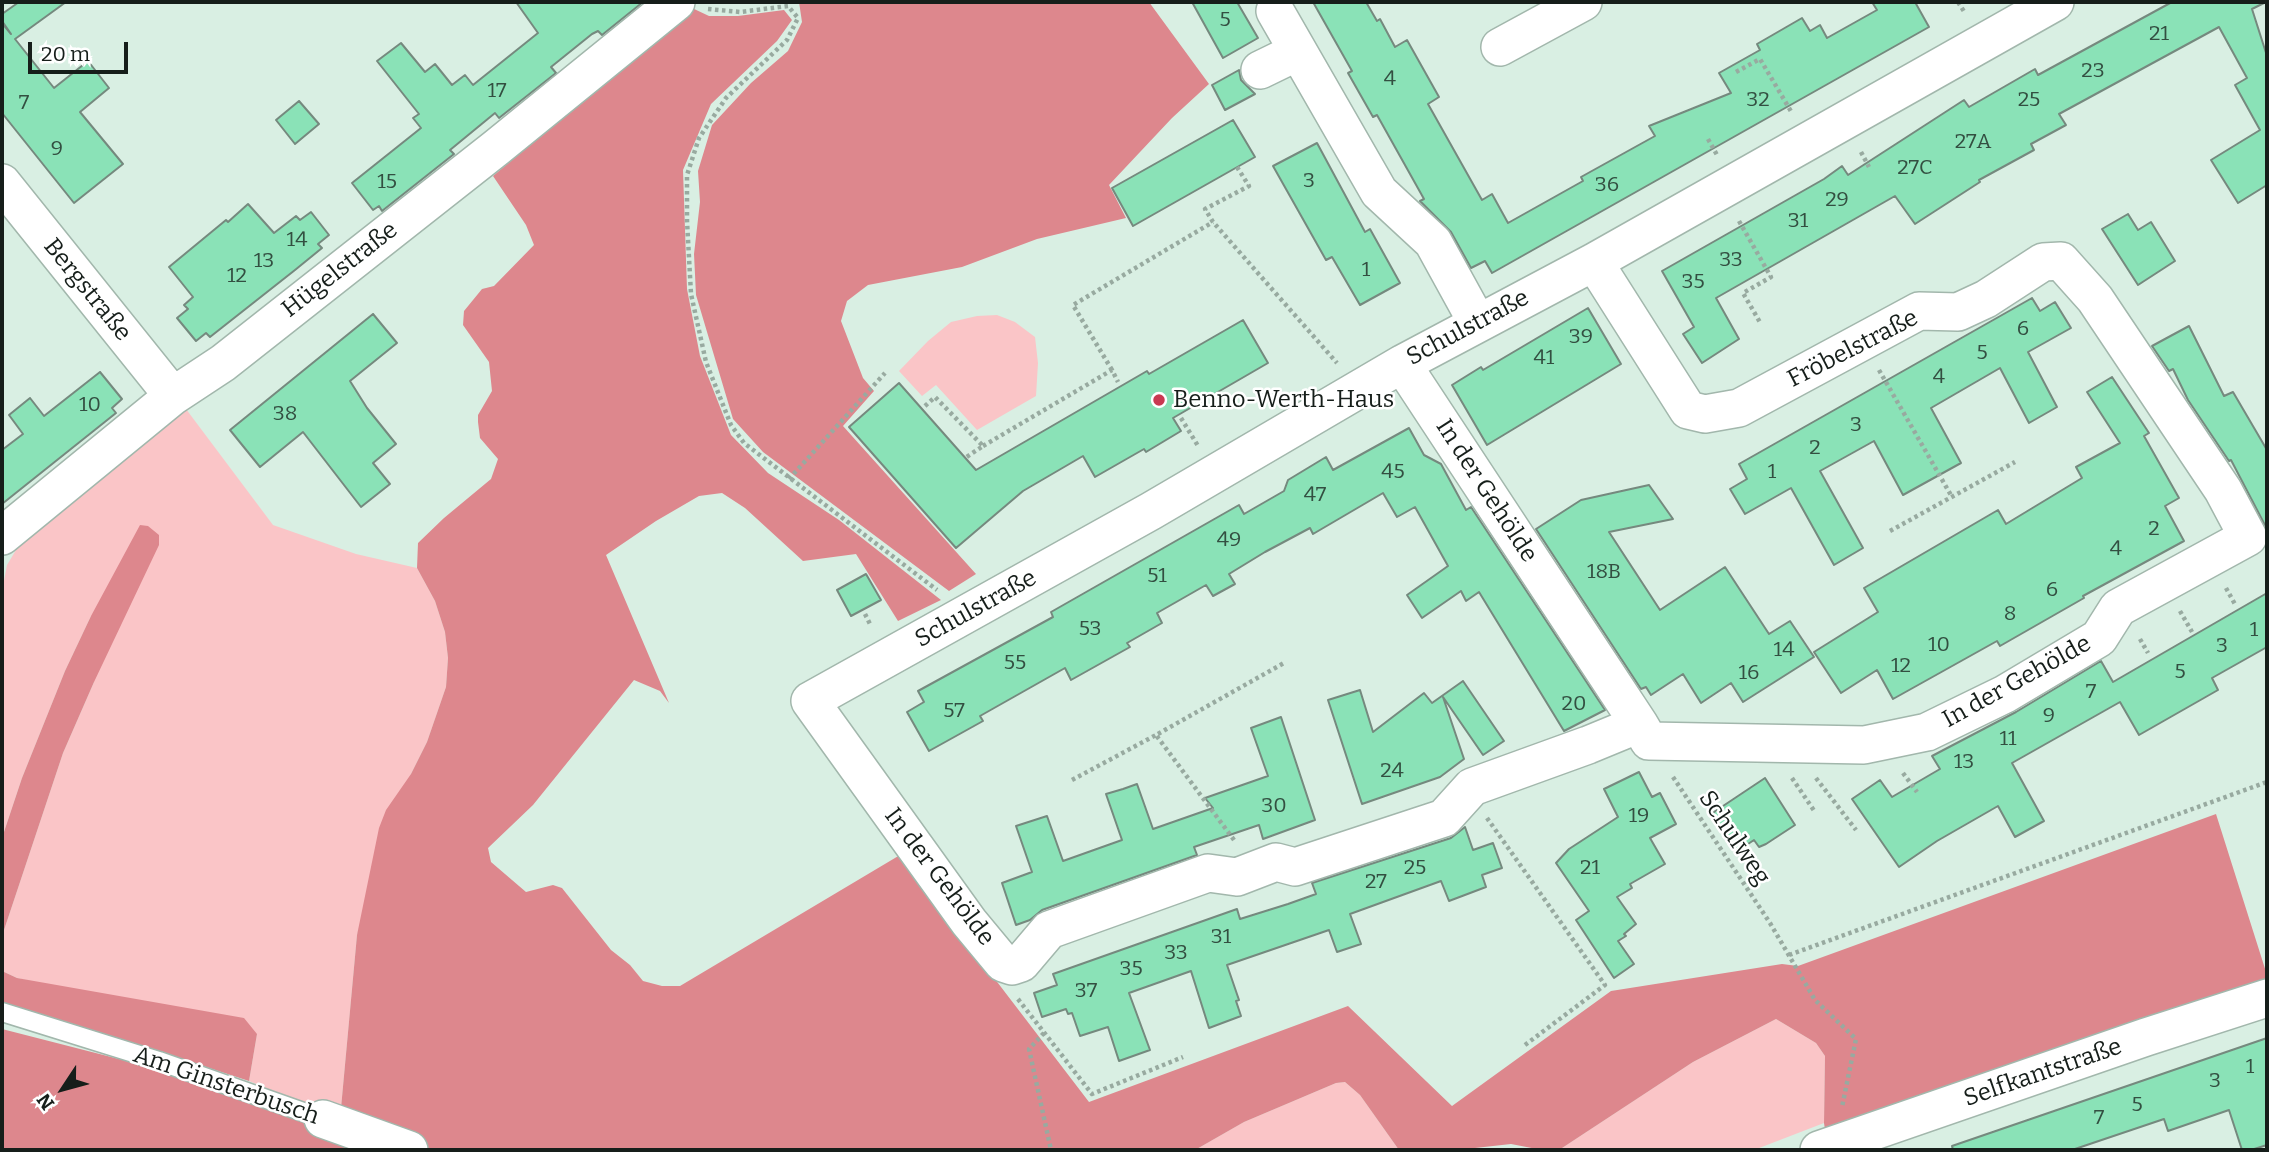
<!DOCTYPE html>
<meta charset="utf-8">
<style>
body{margin:0}
#map{position:relative;width:2269px;height:1152px;overflow:hidden;background:#d9efe3;font-family:Bitter,serif}
canvas{display:block}
.frame{position:absolute;inset:0;border:4px solid #161e1a;pointer-events:none}
.north{position:absolute;left:28px;top:1054px;width:70px;height:70px;-webkit-text-stroke:5px #fff;paint-order:stroke;rotate:234deg;font-size:19px;font-weight:700;line-height:28px;text-align:center;color:#161e1a}
.north::after{content:'';display:block;margin:auto;width:24px;height:32px;background:#161e1a;clip-path:polygon(50% 0,100% 100%,50% 72%,0 100%)}
.scale{position:absolute;left:28px;top:42px;width:100px;height:32px;box-sizing:border-box;border:4px solid #161e1a;border-top:0;padding-left:9px;font-size:21px;line-height:24px;white-space:nowrap;color:#161e1a;-webkit-text-stroke:5px #fff;paint-order:stroke}
</style>
<div id="map">
<canvas width="2269" height="1152"></canvas>
<div class="frame"></div>
<div class="north">N</div>
<div class="scale">20 m</div>
</div>
<script>
const c = document.querySelector('canvas').getContext('2d');
c.lineJoin = 'round';
function paint(path, color) {
  c.fillStyle = color;
  c.fill(path, 'evenodd');
}
function shape(rows) {
  const path = new Path2D();
  for (const r of rows) {
    path.moveTo(r[0], r[1]);
    for (let i = 2; i < r.length; i += 2) path.lineTo(r[i], r[i + 1]);
  }
  return path;
}
function stroke(path, color, width, dash) {
  c.strokeStyle = color;
  c.lineWidth = width;
  c.lineCap = dash ? 'butt' : 'round';
  c.setLineDash(dash || []);
  c.stroke(path);
}
function write(font, color, halo, rows, align = 'center') {
  c.font = font + ' Bitter,serif';
  c.lineWidth = 5;
  c.setLineDash([]);
  c.textBaseline = 'middle';
  c.strokeStyle = halo;
  c.fillStyle = color;
  for (const [text, x, y, turn = 0] of rows) {
    c.save();
    c.translate(x, y);
    c.rotate((+turn || 0) * Math.PI / 180);
    c.textAlign = isNaN(turn) ? turn : align;
    if (halo) c.strokeText(text, 0, 0);
    c.fillText(text, 0, 0);
    c.restore();
  }
}
paint(shape([
 [997,315,1015,322,1035,337,1038,363,1036,396,977,430,936,385,922,396,899,371,928,341,951,322,977,316],
 [186,409,273,525,356,554,417,568,435,601,445,632,448,658,446,687,427,742,411,774,357,935,340,1119,249,1081,257,1034,17,978,2,971,2,936,63,753,94,682,91,616,65,671,22,778,2,838,2,591,7,565,22,540],
 [1776,1019,1816,1043,1825,1056,1824,1123,1754,1150,1559,1150,1693,1062],
 [1345,1082,1360,1095,1399,1150,1195,1150,1244,1122,1336,1083]
]), '#fac5c7');
paint(shape([
 [799,2,1149,2,1209,84,1172,118,1109,185,1126,218,1037,239,962,267,868,285,847,301,841,321,863,378,874,391,843,426,976,574,949,591,763,452,733,419,696,295,694,254,700,202,698,171,712,125,751,83,788,51,802,22],
 [692,8,709,16,738,16,784,10,792,20,777,41,711,104,683,170,687,289,700,356,731,435,768,473,839,520,941,600,898,621,856,554,803,561,745,508,722,493,699,496,656,521,606,555,669,703,660,691,634,680,533,805,488,848,491,862,526,892,553,885,562,888,611,950,630,965,643,981,662,986,680,986,900,855,1089,1102,1348,1006,1452,1106,1611,991,1782,964,1798,966,2216,814,2267,975,2267,985,1826,1136,1824,1123,1825,1056,1816,1043,1776,1019,1693,1062,1559,1150,1542,1150,1511,1144,1457,1150,1399,1150,1360,1095,1345,1082,1336,1083,1244,1122,1195,1150,433,1150,340,1119,357,935,379,828,386,810,411,774,427,742,446,687,448,658,445,632,435,601,417,568,418,543,444,518,491,479,498,459,480,438,478,422,478,415,492,391,489,362,463,325,464,311,482,289,494,286,534,245,526,225,493,176],
 [140,525,148,526,159,535,159,545,94,682,63,753,2,936,2,838,22,778,65,671,91,616],
 [2,971,17,978,244,1018,257,1034,249,1081,148,1048,2,1006],
 [2,1029,201,1080,388,1150,2,1150]
]), '#dd878d');
const building = shape([
 [19,2,66,2,15,39,54,88,88,61,109,88,80,112,123,164,74,203,2,113,2,23,11,34,2,21,2,14,19,2],
 [516,2,643,2,602,35,598,31,592,34,551,67,556,73,499,118,495,113,450,150,454,154,382,211,379,206,373,210,352,183,421,128,413,118,419,114,377,61,401,43,425,72,435,64,452,85,465,75,473,85,538,33,516,2],
 [1192,2,1237,2,1258,38,1223,58,1192,2],
 [1313,2,1366,2,1377,21,1380,19,1395,47,1407,40,1439,97,1428,104,1482,200,1492,194,1508,223,1583,181,1581,177,1655,136,1649,126,1731,93,1719,73,1760,50,1757,44,1802,18,1810,31,1820,25,1827,38,1877,10,1872,2,1915,2,1929,27,1492,273,1485,261,1471,268,1451,232,1420,201,1424,199,1377,115,1373,117,1348,73,1352,71,1313,2],
 [2172,2,2266,2,2252,9,2267,56,2267,185,2238,203,2211,160,2260,130,2235,85,2247,78,2219,27,2059,114,2066,125,2031,144,2034,150,1979,180,1980,182,1915,224,1895,196,1716,298,1739,339,1702,363,1683,334,1694,327,1662,271,1824,179,1842,166,1848,175,1964,100,1969,107,2035,69,2038,75,2172,2],
 [1239,70,1241,80,1255,94,1225,110,1212,85,1239,70],
 [299,101,319,124,295,144,276,120,299,101],
 [1233,120,1255,157,1133,226,1112,188,1233,120],
 [1317,143,1365,232,1370,229,1400,283,1360,305,1332,257,1326,260,1273,166,1317,143],
 [248,204,274,233,296,216,300,220,311,212,329,235,318,244,322,248,295,270,210,337,206,333,196,341,177,318,188,309,184,305,193,297,169,267,226,220,228,222,248,204],
 [2128,214,2138,230,2151,222,2175,261,2138,285,2102,229,2128,214],
 [2032,298,2040,311,2055,302,2071,328,2028,352,2057,407,2029,423,2000,368,1931,408,1961,463,1903,495,1874,441,1820,471,1863,548,1834,565,1791,488,1745,514,1730,489,1747,479,1739,464,2032,298],
 [1588,308,1621,364,1487,445,1452,385,1481,367,1483,370,1588,308],
 [373,314,397,343,350,381,367,408,396,444,373,463,390,484,361,507,303,432,260,467,230,430,373,314],
 [1243,320,1268,363,1173,418,1181,431,1146,452,1144,449,1095,477,1083,456,1023,491,956,548,849,427,899,383,976,470,1147,371,1149,374,1243,320],
 [2189,326,2224,396,2233,392,2267,450,2267,529,2231,460,2229,461,2188,400,2173,369,2169,371,2152,346,2189,326],
 [100,372,122,399,112,408,116,413,2,504,2,450,23,434,9,415,30,398,44,416,100,372],
 [2112,377,2149,433,2144,436,2179,498,2165,506,2184,541,2083,596,2084,598,2000,646,1997,641,1893,699,1877,670,1841,693,1814,652,1878,612,1864,588,1998,510,2006,524,2082,478,2076,467,2120,443,2087,392,2112,377],
 [1409,428,1424,455,1441,464,1466,510,1471,507,1605,710,1564,731,1479,592,1466,601,1461,591,1422,618,1407,595,1448,566,1415,507,1397,517,1383,493,1313,534,1310,528,1265,552,1229,574,1235,584,1213,596,1206,585,1157,613,1162,623,1127,643,1130,647,1071,680,1065,668,980,716,983,721,929,751,907,712,924,702,918,691,1053,617,1051,612,1239,505,1244,514,1284,491,1288,480,1326,457,1333,470,1409,428],
 [1649,485,1673,519,1609,532,1660,610,1725,567,1769,634,1790,621,1814,657,1743,702,1731,683,1701,703,1683,674,1651,695,1646,687,1641,689,1536,529,1581,500,1649,485],
 [866,574,881,600,851,616,837,590,866,574],
 [2267,593,2267,647,2212,678,2218,690,2139,735,2120,702,2012,763,2044,821,2015,837,1998,806,1937,841,1899,867,1852,799,1880,780,1892,797,1940,769,1932,756,2016,712,2101,661,2113,682,2267,593],
 [1463,681,1504,741,1483,755,1443,697,1464,759,1440,777,1362,804,1328,700,1360,690,1373,732,1424,693,1432,703,1463,681],
 [1281,717,1315,820,1263,839,1259,825,1194,847,1197,855,1042,910,1030,920,1016,925,1002,883,1032,872,1016,826,1047,816,1063,861,1122,840,1106,794,1123,789,1137,784,1153,829,1213,808,1205,798,1268,776,1251,728,1281,717],
 [1639,772,1652,797,1660,793,1676,824,1650,838,1665,864,1630,884,1632,888,1617,897,1636,924,1624,934,1626,936,1618,941,1634,964,1614,978,1576,920,1589,911,1556,863,1569,849,1618,817,1604,789,1639,772],
 [1765,778,1795,825,1766,844,1759,847,1754,840,1736,852,1711,814,1765,778],
 [1465,827,1473,850,1493,843,1502,868,1482,875,1486,887,1449,901,1441,881,1350,914,1361,944,1337,952,1329,930,1227,965,1239,1000,1236,1001,1241,1016,1209,1028,1191,971,1129,993,1150,1050,1119,1061,1108,1027,1080,1036,1072,1013,1068,1014,1066,1009,1042,1017,1034,993,1057,985,1053,974,1237,909,1240,919,1288,904,1316,894,1312,883,1451,838,1465,827],
 [2267,1038,2267,1145,2251,1150,2242,1150,2229,1110,2168,1131,2164,1119,2072,1150,1953,1150,1952,1146,2267,1038]
]);
paint(building, '#8ae2b7');
stroke(building, '#75897e', 2);
const lane = shape([
 [2,1012,159,1061,323,1119]
]);
const street = shape([
 [1275,11,1379,192,1433,242,1477,322],
 [1500,47,1583,2],
 [1260,70,1297,52],
 [2,183,173,396],
 [1594,262,1688,410,1705,414,1739,408,1919,311,1958,312,1986,299,2043,262,2061,261,2095,299,2223,490,2248,537,2118,608,2099,638,2005,694,1927,732,1864,745,1649,741,1639,724,1588,745,1472,787,1444,818,1295,867,1276,862,1237,877,1208,873,1049,930,1021,963,1012,966,1003,963,969,922,810,701,1151,511,1402,364,1594,262,2055,2],
 [1402,364,1639,724],
 [2,536,173,396,223,363,496,148,676,2],
 [323,1119,409,1150],
 [1819,1150,2146,1037,2267,998]
]);
stroke(lane, '#a2b7ac', 21);
stroke(street, '#a2b7ac', 40);
stroke(shape([
 [1958,2,1965,13],
 [708,9,740,12,788,6,798,18,787,40,726,98,699,138,687,175,687,221,691,294,706,362,731,425,744,443,937,590],
 [1736,72,1760,59,1792,113],
 [1708,139,1717,155],
 [1861,152,1869,167],
 [1237,167,1249,186,1205,209,1213,222,1337,363],
 [1739,221,1771,277,1743,293,1761,324],
 [1112,370,1073,305,1213,222],
 [1879,370,1952,497],
 [925,406,935,397,983,446,965,458],
 [1181,418,1198,446],
 [983,446,1112,370,1118,382],
 [789,479,885,373],
 [1890,531,2015,462],
 [2226,588,2236,606],
 [2180,611,2192,632],
 [865,614,871,626],
 [2140,639,2148,653],
 [1903,773,1917,792],
 [1673,777,1770,923,1815,1000,1856,1039,1842,1107],
 [1792,778,1815,812],
 [1816,778,1856,830],
 [1072,780,1156,735],
 [1487,818,1605,985,1525,1045],
 [1234,840,1156,735,1284,663],
 [1789,955,2267,782],
 [1018,999,1092,1094,1183,1057],
 [1044,1033,1029,1049,1051,1150]
]), '#98aaa0', 4.5, [3.5, 3.5]);
stroke(lane, '#fff', 18);
stroke(street, '#fff', 37);
for (const [x, y, r, color] of [
 [1159,400,7,"#c93951"]
]) {
  const dot = new Path2D();
  dot.arc(x, y, r, 0, 2 * Math.PI);
  c.fillStyle = color;
  c.fill(dot);
  stroke(dot, '#fff', 2.5);
}
write('21px', '#334f41', null, [
 ["5",1225,20],
 ["21",2159,34],
 ["23",2093,71],
 ["4",1390,79],
 ["17",497,91],
 ["32",1758,100],
 ["25",2029,100],
 ["7",24,103],
 ["27A",1973,142],
 ["9",57,149],
 ["27C",1915,168],
 ["3",1309,181],
 ["15",387,182],
 ["36",1607,185],
 ["29",1837,200],
 ["31",1798,221],
 ["14",297,240],
 ["33",1731,260],
 ["13",264,261],
 ["1",1366,270],
 ["12",237,276],
 ["35",1693,282],
 ["6",2023,329],
 ["39",1581,337],
 ["5",1982,353],
 ["41",1544,358],
 ["4",1939,377],
 ["10",90,405],
 ["38",285,414],
 ["3",1856,425],
 ["2",1815,448],
 ["45",1393,472],
 ["1",1772,472],
 ["47",1315,495],
 ["2",2154,529],
 ["49",1229,540],
 ["4",2116,549],
 ["18B",1604,572],
 ["51",1157,576],
 ["6",2052,590],
 ["8",2010,614],
 ["53",1090,629],
 ["1",2254,630],
 ["10",1939,645],
 ["3",2222,646],
 ["14",1784,650],
 ["55",1015,663],
 ["12",1901,666],
 ["5",2180,672],
 ["16",1749,673],
 ["7",2091,692],
 ["20",1574,704],
 ["57",954,711],
 ["9",2049,716],
 ["11",2008,739],
 ["13",1964,762],
 ["24",1392,771],
 ["30",1274,806],
 ["19",1639,816],
 ["25",1415,868],
 ["21",1590,868],
 ["27",1376,882],
 ["31",1221,937],
 ["33",1176,953],
 ["35",1131,969],
 ["37",1086,991],
 ["1",2250,1067],
 ["3",2215,1081],
 ["5",2137,1105],
 ["7",2099,1118]
]);
write('24px', '#161e1a', '#fff', [
 ["Hügelstraße",340,270,-38],
 ["Bergstraße",87,290,51],
 ["Schulstraße",1468,328,-28],
 ["Fröbelstraße",1853,349,-27],
 ["In der Gehölde",1486,491,57],
 ["Schulstraße",976,609,-29],
 ["In der Gehölde",2017,682,-29],
 ["Schulweg",1734,838,56],
 ["In der Gehölde",939,877,53],
 ["Selfkantstraße",2043,1073,-19],
 ["Am Ginsterbusch",226,1086,19]
]);
write('24px', '#161e1a', '#fff', [
 ["Benno-Werth-Haus",1173,400]
], 'left');
</script>
